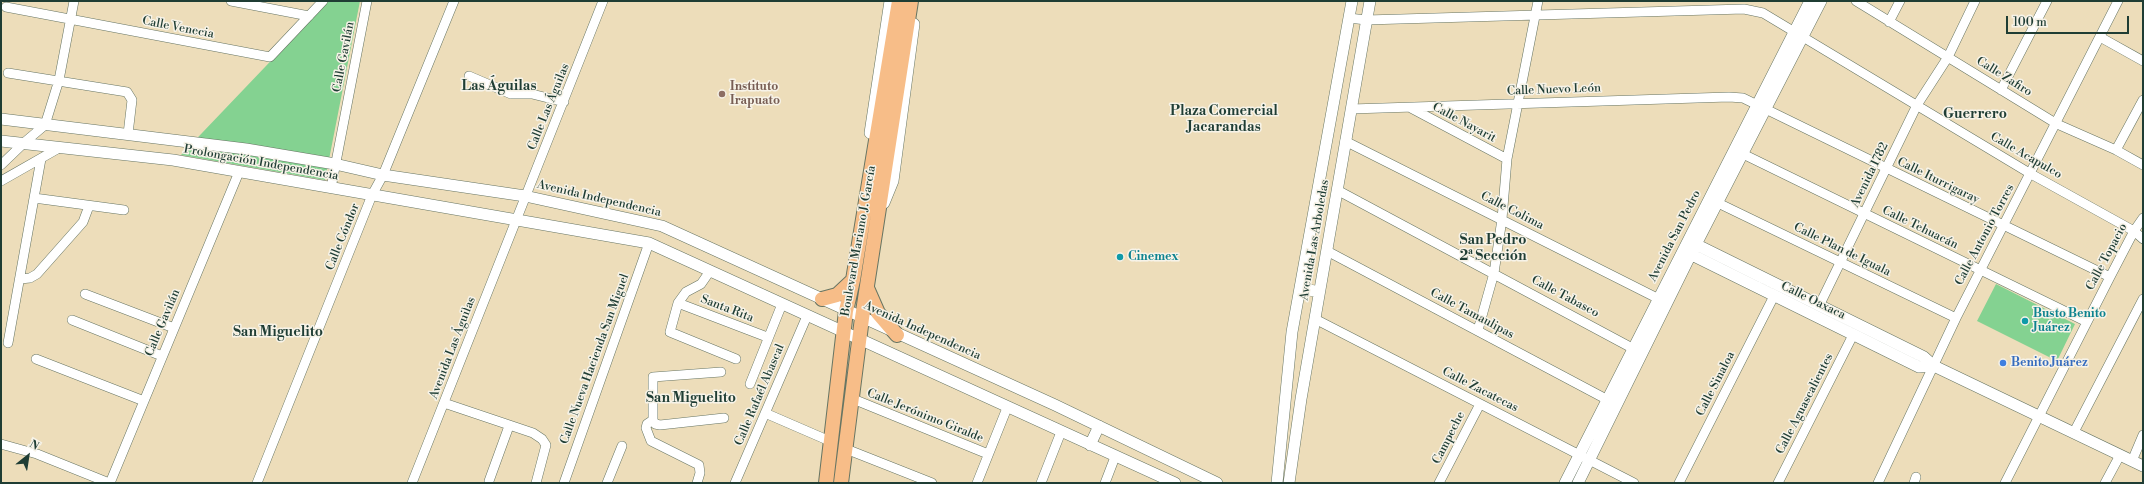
<!DOCTYPE html>
<meta charset="utf-8">
<style>
body{margin:0}
#map{position:relative;width:2144px;height:484px;overflow:hidden;background:#edddba;font-family:"Libre Bodoni",serif}
canvas{display:block}
.frame{position:absolute;inset:0;border:2px solid #1f3d34;pointer-events:none}
.north{position:absolute;left:8px;top:436px;width:40px;height:40px;-webkit-text-stroke:3px #f7f3e8;paint-order:stroke;rotate:30deg;font-size:11px;font-weight:700;line-height:16px;text-align:center;color:#1f3d34}
.north::after{content:'';display:block;margin:auto;width:14px;height:18px;background:#1f3d34;clip-path:polygon(50% 0,100% 100%,50% 72%,0 100%)}
.scale{position:absolute;left:2006px;top:16px;width:123px;height:18px;box-sizing:border-box;border:2px solid #1f3d34;border-top:0;padding-left:5px;font-size:12px;line-height:14px;white-space:nowrap;color:#1f3d34;-webkit-text-stroke:3px #f7f3e8;paint-order:stroke}
</style>
<div id="map">
<canvas width="2144" height="484"></canvas>
<div class="frame"></div>
<div class="north">N</div>
<div class="scale">100 m</div>
</div>
<script>
const c = document.querySelector('canvas').getContext('2d');
c.lineJoin = 'round';
function paint(path, color) {
  c.fillStyle = color;
  c.fill(path, 'evenodd');
}
function shape(rows) {
  const path = new Path2D();
  for (const r of rows) {
    path.moveTo(r[0], r[1]);
    for (let i = 2; i < r.length; i += 2) path.lineTo(r[i], r[i + 1]);
  }
  return path;
}
function stroke(path, color, width, dash) {
  c.strokeStyle = color;
  c.lineWidth = width;
  c.lineCap = dash ? 'butt' : 'round';
  c.setLineDash(dash || []);
  c.stroke(path);
}
function write(font, color, halo, rows, align = 'center') {
  c.font = font + ' "Libre Bodoni",serif';
  c.lineWidth = 3;
  c.setLineDash([]);
  c.textBaseline = 'middle';
  c.strokeStyle = halo;
  c.fillStyle = color;
  for (const [text, x, y, turn = 0] of rows) {
    c.save();
    c.translate(x, y);
    c.rotate((+turn || 0) * Math.PI / 180);
    c.textAlign = isNaN(turn) ? turn : align;
    if (halo) c.strokeText(text, 0, 0);
    c.fillText(text, 0, 0);
    c.restore();
  }
}
paint(shape([
 [328,1,360,1,325,180,181,155],
 [1996,284,2075,324,2057,361,1977,321]
]), '#84d291');
const minor = shape([
 [231,1,309,16],
 [1856,1,2057,124,2116,150,2143,165],
 [6,7,270,57,323,1],
 [1349,18,1366,20,1744,9,1763,13,2031,174,2134,231,2143,239],
 [1889,22,1900,1],
 [2100,37,2143,61],
 [8,73,127,92,132,100,128,134],
 [469,76,511,94,532,94,564,102],
 [2001,90,2047,1],
 [1411,108,1507,159],
 [1351,109,1729,97,1743,98,2110,277],
 [1345,141,1663,301],
 [2116,150,2143,100],
 [1743,154,2087,322],
 [1,165,26,141,45,125,59,80,74,1],
 [1,181,59,148],
 [331,188,367,1],
 [1337,190,1632,348],
 [34,198,124,210],
 [1718,203,1956,318],
 [1327,251,1606,399],
 [710,271,701,284,686,292,678,303,670,332,736,359],
 [20,279,30,278,37,274,83,222,89,206],
 [85,294,174,328],
 [678,303,767,337],
 [1819,306,1917,105,1948,57,1975,1],
 [1315,319,1634,483],
 [72,320,162,356],
 [1478,330,1494,273,1502,219,1507,159,1538,1],
 [8,343,41,159],
 [36,359,144,401],
 [721,372,653,377,653,420,655,424,660,425,724,418],
 [750,384,782,304],
 [853,399,988,454],
 [444,403,533,433,542,439,546,445,536,483],
 [765,413,832,442],
 [653,420,647,424,646,428,651,441,699,465,700,473,697,483],
 [2074,432,2143,299],
 [1,444,37,454,109,483],
 [846,449,932,483],
 [2132,461,2143,435],
 [489,481,509,426],
 [110,483,239,172],
 [257,483,372,195,383,175,454,1],
 [412,483,603,1],
 [564,483,649,243],
 [607,483,622,446],
 [735,483,807,316],
 [977,483,1007,408],
 [1041,483,1061,432],
 [1105,483,1115,457],
 [1439,483,1480,404],
 [1679,483,1774,296],
 [1778,483,1853,335],
 [1878,483,1956,318,2118,1],
 [1914,483,1916,477],
 [2005,483,2110,277,2134,231,2143,218],
 [2105,483,2120,455]
]);
const tertiary = shape([
 [1,119,246,149,335,164,383,175,525,196,662,226,1055,405,1217,483],
 [870,133,890,1],
 [1,141,173,160,649,243,1175,483],
 [884,203,893,181,914,24],
 [1691,242,1924,357,1934,366,2143,466],
 [1686,252,1919,367,1934,366],
 [1300,288,1319,292],
 [1090,445,1099,426],
 [1277,483,1292,332,1352,1],
 [1289,483,1301,399,1370,1],
 [1565,483,1810,1],
 [1578,483,1691,254,1821,1]
]);
const primary = shape([
 [867,288,878,313,897,335],
 [822,299,837,295,853,280],
 [826,483,846,311,853,280,899,1],
 [841,483,862,318,911,1]
]);
stroke(minor, '#677563', 10);
stroke(tertiary, '#677563', 12);
stroke(primary, '#677563', 16);
stroke(minor, '#fff', 9);
stroke(tertiary, '#fff', 11);
stroke(primary, '#f7bd88', 14);
for (const [x, y, r, color] of [
 [722,94,4,"#8d6e63"],
 [1120,257,4,"#0f9aa8"],
 [2025,321,4,"#0f9aa8"],
 [2003,363,4,"#3f7fe0"]
]) {
  const dot = new Path2D();
  dot.arc(x, y, r, 0, 2 * Math.PI);
  c.fillStyle = color;
  c.fill(dot);
  stroke(dot, '#f7f3e8', 1.5);
}
write('12px', '#1f3d34', '#f7f3e8', [
 ["Calle Venecia",178,28,11],
 ["Calle Gavilán",344,57,-79],
 ["Calle Zafiro",2004,77,32],
 ["Calle Nuevo León",1554,90,-2],
 ["Calle Las Águilas",549,107,-68],
 ["Calle Nayarit",1464,123,28],
 ["Calle Acapulco",2026,156,30],
 ["Prolongación Independencia",261,163,10],
 ["Avenida 1782",1870,175,-64],
 ["Calle Iturrigaray",1938,181,26],
 ["Avenida Independencia",599,199,13],
 ["Calle Colima",1512,211,27],
 ["Calle Tehuacán",1920,228,26],
 ["Calle Antonio Torres",1985,235,-62],
 ["Avenida San Pedro",1675,236,-63],
 ["Calle Cóndor",343,237,-68],
 ["Avenida Las Arboledas",1315,240,-80],
 ["Boulevard Mariano J. García",859,241,-80],
 ["Calle Plan de Iguala",1842,250,26],
 ["Calle Topacio",2107,257,-62],
 ["Calle Tabasco",1565,297,28],
 ["Calle Oaxaca",1813,301,26],
 ["Santa Rita",727,309,21],
 ["Calle Tamaulipas",1472,314,28],
 ["Calle Gavilán",163,323,-67],
 ["Avenida Independencia",922,331,24],
 ["Avenida Las Águilas",453,348,-69],
 ["Calle Nueva Hacienda San Miguel",595,359,-70],
 ["Calle Sinaloa",1716,384,-63],
 ["Calle Zacatecas",1480,390,27],
 ["Calle Rafaél Abascal",760,395,-67],
 ["Calle Aguascalientes",1805,404,-63],
 ["Calle Jerónimo Giralde",925,416,22],
 ["Campeche",1449,438,-63]
]);
write('bold 12px', '#785e54', '#f7f3e8', [
 ["Instituto",730,87],
 ["Irapuato",730,101]
], 'left');
write('bold 12px', '#0d838f', '#f7f3e8', [
 ["Cinemex",1128,257],
 ["Busto Benito",2033,314],
 ["Juárez",2033,328]
], 'left');
write('bold 12px', '#366cbe', '#f7f3e8', [
 ["Benito Juárez",2011,363]
], 'left');
write('bold 14px', '#1f3d34', '#f7f3e8', [
 ["Las Águilas",499,87],
 ["Plaza Comercial",1224,112],
 ["Jacarandas",1224,128],
 ["Guerrero",1975,115],
 ["San Pedro",1493,241],
 ["2ª Sección",1493,257],
 ["San Miguelito",278,333],
 ["San Miguelito",691,399]
]);
</script>
